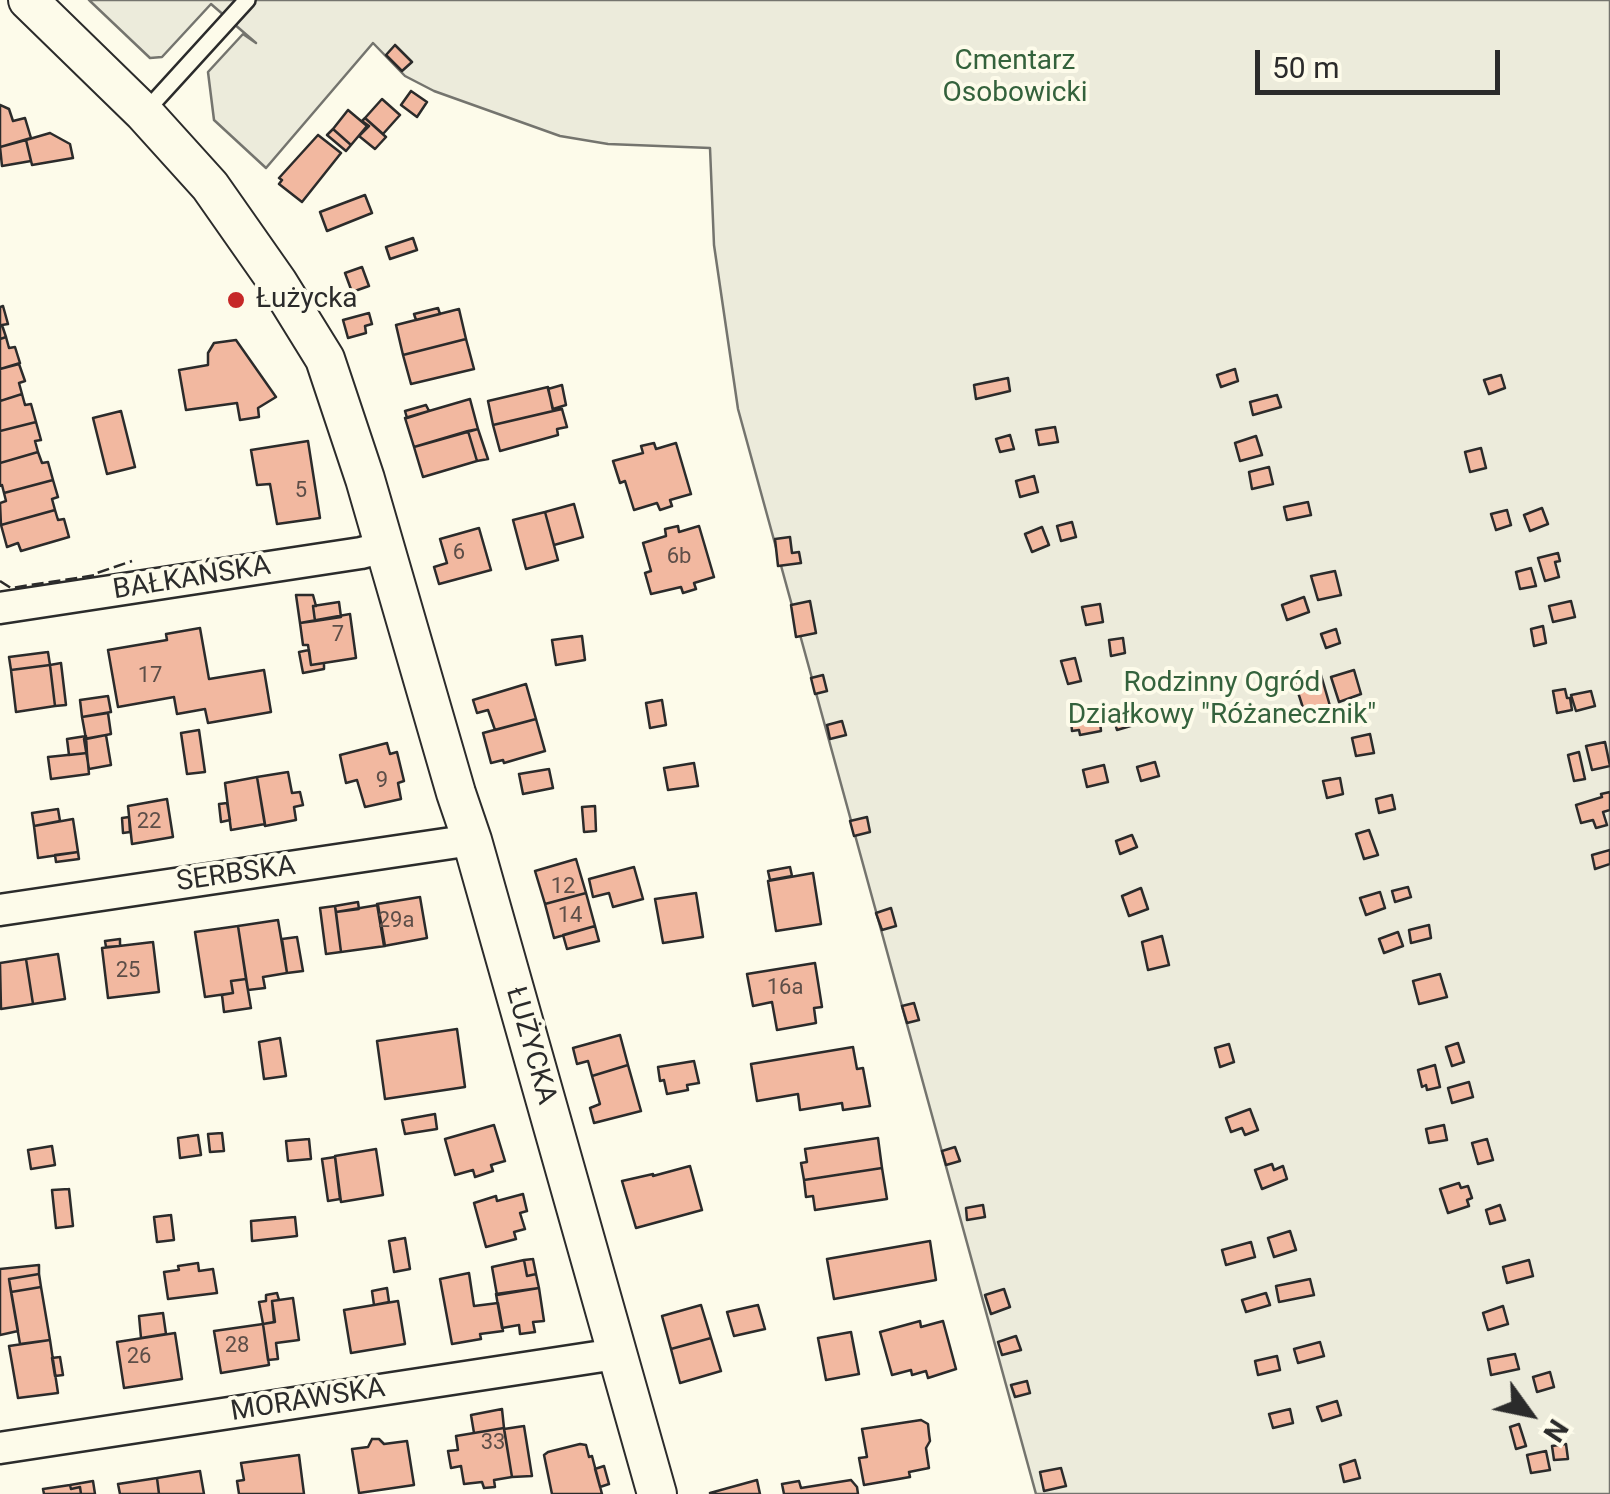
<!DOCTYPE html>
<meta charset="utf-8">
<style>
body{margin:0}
#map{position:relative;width:1610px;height:1494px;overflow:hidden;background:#fdfbea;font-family:Roboto,sans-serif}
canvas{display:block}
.north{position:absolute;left:1480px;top:1364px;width:100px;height:100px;-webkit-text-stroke:8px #fdfbea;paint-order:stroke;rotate:123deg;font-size:28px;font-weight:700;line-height:40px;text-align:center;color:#2b2b2b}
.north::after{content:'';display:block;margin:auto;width:35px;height:45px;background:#2b2b2b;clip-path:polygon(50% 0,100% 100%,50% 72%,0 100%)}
.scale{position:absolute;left:1255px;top:50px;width:245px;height:45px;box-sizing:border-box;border:5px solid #2b2b2b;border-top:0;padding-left:12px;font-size:30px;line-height:35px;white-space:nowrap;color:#2b2b2b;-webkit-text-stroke:8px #fdfbea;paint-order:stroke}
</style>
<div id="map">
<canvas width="1610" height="1494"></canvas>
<div class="north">N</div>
<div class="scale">50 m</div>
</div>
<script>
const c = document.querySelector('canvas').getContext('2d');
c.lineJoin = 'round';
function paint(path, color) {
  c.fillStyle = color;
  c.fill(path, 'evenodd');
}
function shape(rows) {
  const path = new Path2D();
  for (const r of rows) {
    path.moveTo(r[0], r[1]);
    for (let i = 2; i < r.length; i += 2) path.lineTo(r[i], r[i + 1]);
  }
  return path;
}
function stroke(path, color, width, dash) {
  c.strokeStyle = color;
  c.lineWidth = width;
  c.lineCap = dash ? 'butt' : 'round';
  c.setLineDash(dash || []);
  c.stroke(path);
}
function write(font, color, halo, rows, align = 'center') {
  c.font = font + ' Roboto,sans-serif';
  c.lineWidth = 8;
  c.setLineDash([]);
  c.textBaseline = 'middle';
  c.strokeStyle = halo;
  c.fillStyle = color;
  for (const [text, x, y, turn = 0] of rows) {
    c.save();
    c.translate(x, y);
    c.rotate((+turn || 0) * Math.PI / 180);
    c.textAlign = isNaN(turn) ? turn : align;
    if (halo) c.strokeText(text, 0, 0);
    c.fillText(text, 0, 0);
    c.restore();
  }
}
const green = shape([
 [89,0,1610,0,1610,1494,1036,1494,738,409,714,245,710,148,608,144,560,136,434,91,405,76,373,43,266,168,214,120,208,72,243,34,256,43,211,4,162,57,150,58,89,0]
]);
paint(green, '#ecebdb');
stroke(green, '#74746e', 2.5);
const building = shape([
 [395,45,412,62,402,71,386,55,395,45],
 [411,91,427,102,417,117,401,105,411,91],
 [382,99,400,115,383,134,365,118,382,99],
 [0,105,9,109,13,121,25,118,31,138,0,147,0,105],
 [348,110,367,126,351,145,333,129,348,110],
 [365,118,386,137,375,149,359,136,369,126,362,121,365,118],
 [333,129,351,145,346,151,327,135,333,129],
 [50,133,70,144,73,158,32,165,26,140,50,133],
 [318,135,341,153,302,202,279,184,282,180,279,178,318,135],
 [26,140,31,161,2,166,0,147,26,140],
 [365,195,372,213,327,231,320,212,365,195],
 [413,238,417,250,390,259,386,247,413,238],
 [362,267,369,286,352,292,345,273,362,267],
 [3,306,8,324,2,325,6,337,0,339,0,307,3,306],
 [438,308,440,314,416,320,414,314,438,308],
 [459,309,466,339,403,355,396,325,459,309],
 [369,313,372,324,365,326,366,333,348,338,343,320,369,313],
 [6,337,9,348,15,347,20,363,0,369,0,339,6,337],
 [466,339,474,369,411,384,403,355,466,339],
 [236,340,276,397,258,408,259,417,240,420,237,403,186,410,179,370,208,365,208,353,214,343,236,340],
 [19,364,25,381,19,383,22,394,0,401,0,369,19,364],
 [1235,369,1238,381,1221,387,1217,375,1235,369],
 [1501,375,1505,388,1489,394,1484,380,1501,375],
 [1008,378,1010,391,976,399,974,385,1008,378],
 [562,385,566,405,553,409,548,389,562,385],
 [548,387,553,411,493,425,488,401,548,387],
 [22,394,25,405,31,404,36,422,0,431,0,401,22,394],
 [1277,395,1281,407,1253,415,1250,402,1277,395],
 [470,399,478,429,414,447,405,418,470,399],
 [426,405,429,411,407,418,405,411,426,405],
 [562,409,567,427,557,429,558,435,500,451,493,425,562,409],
 [121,411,135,467,107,474,93,418,121,411],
 [36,422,41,440,35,441,38,452,0,463,0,431,36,422],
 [1055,427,1058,442,1039,445,1036,430,1055,427],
 [478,429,488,459,477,461,468,431,478,429],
 [468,431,477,461,423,477,414,447,468,431],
 [1010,435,1014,449,1000,452,996,439,1010,435],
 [1256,436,1262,455,1240,461,1235,443,1256,436],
 [308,441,320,518,277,524,270,484,257,485,251,450,308,441],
 [654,443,656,449,676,443,691,494,670,500,672,506,660,510,657,503,634,510,625,481,620,483,613,461,643,453,641,446,654,443],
 [1481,448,1486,468,1470,472,1465,452,1481,448],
 [38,452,42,463,48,462,53,480,4,493,2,485,0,486,0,463,38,452],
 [1269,467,1273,484,1252,489,1249,472,1269,467],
 [1034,476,1038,492,1020,497,1016,481,1034,476],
 [53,480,58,497,52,499,55,510,1,525,0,503,6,501,4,493,53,480],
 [1308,502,1311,515,1287,520,1284,507,1308,502],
 [574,504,583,537,554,545,545,512,574,504],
 [1542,508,1548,524,1530,531,1524,515,1542,508],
 [55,510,58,520,64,519,69,537,21,551,18,543,7,547,1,525,55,510],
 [1507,510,1511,525,1496,530,1491,514,1507,510],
 [545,512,558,560,526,569,513,520,545,512],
 [1072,522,1076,537,1061,541,1057,526,1072,522],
 [678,526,679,532,699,526,714,577,694,583,696,589,683,593,681,587,651,594,645,573,651,571,643,543,666,536,665,529,678,526],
 [1042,527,1049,545,1032,552,1025,534,1042,527],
 [479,528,491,570,439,584,434,567,447,563,440,539,479,528],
 [790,537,792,553,799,552,801,563,778,566,775,539,790,537],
 [1558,553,1560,561,1555,562,1559,577,1545,581,1538,558,1558,553],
 [1531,568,1536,586,1520,589,1516,572,1531,568],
 [1335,571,1341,595,1318,600,1311,576,1335,571],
 [296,595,313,595,316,606,313,606,315,621,300,623,296,595],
 [1304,597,1309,612,1287,620,1282,605,1304,597],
 [810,601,816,633,796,637,791,605,810,601],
 [1571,601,1575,617,1553,622,1549,606,1571,601],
 [339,602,341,617,315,621,313,606,339,602],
 [1100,604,1103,622,1086,625,1082,607,1100,604],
 [350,614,356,658,311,665,308,645,303,645,300,623,350,614],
 [1543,626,1546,643,1534,646,1531,629,1543,626],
 [200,628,209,679,264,670,271,712,208,723,205,709,177,714,174,697,118,707,108,650,167,640,166,634,200,628],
 [1336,629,1340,643,1326,648,1321,634,1336,629],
 [582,636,585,660,556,665,552,640,582,636],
 [1123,638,1125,653,1111,656,1109,640,1123,638],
 [309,650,311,665,324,663,324,669,303,673,299,652,309,650],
 [48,652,50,665,11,670,9,657,48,652],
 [1075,658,1081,681,1068,684,1061,661,1075,658],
 [61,663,66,705,55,706,50,665,61,663],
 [50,665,55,706,16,712,11,670,50,665],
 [1354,670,1361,694,1339,702,1331,677,1354,670],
 [823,675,827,691,815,694,811,678,823,675],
 [1321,675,1330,706,1305,714,1295,683,1321,675],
 [526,684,536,719,495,730,488,710,477,713,473,700,526,684],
 [1565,689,1567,698,1570,698,1572,710,1557,713,1553,691,1565,689],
 [1591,691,1595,706,1576,711,1571,695,1591,691],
 [108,696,111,712,82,717,80,700,108,696],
 [662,700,666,725,650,728,646,703,662,700],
 [1129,705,1134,725,1117,730,1111,710,1129,705],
 [108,713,111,734,86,739,82,717,108,713],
 [1099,713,1101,731,1080,735,1079,730,1072,731,1071,721,1083,718,1083,715,1099,713],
 [536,719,545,751,504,763,503,760,491,763,483,733,536,719],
 [842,721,846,735,830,739,827,725,842,721],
 [199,730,205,772,187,774,181,733,199,730],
 [1370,734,1374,753,1356,756,1352,738,1370,734],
 [106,735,111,765,89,769,84,739,106,735],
 [86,736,87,753,69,755,67,739,86,736],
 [1605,742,1610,766,1592,770,1586,746,1605,742],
 [387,743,390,754,397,752,404,781,398,783,401,799,365,807,357,780,346,783,340,755,387,743],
 [1579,752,1585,779,1574,781,1568,755,1579,752],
 [87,753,89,774,51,779,48,757,87,753],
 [1155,762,1159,776,1141,781,1137,767,1155,762],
 [694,763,698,786,668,790,664,768,694,763],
 [1104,765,1108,782,1087,787,1083,770,1104,765],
 [549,769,553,788,523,794,519,774,549,769],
 [288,772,292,793,300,792,303,805,294,807,296,820,265,826,257,777,288,772],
 [257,777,265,824,231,830,225,783,257,777],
 [1340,778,1343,794,1327,798,1323,781,1340,778],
 [1610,792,1610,810,1603,812,1607,825,1596,828,1593,820,1581,823,1576,805,1602,797,1601,794,1610,792],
 [1392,795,1395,809,1379,813,1376,799,1392,795],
 [167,799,173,837,132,844,128,806,167,799],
 [227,803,230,820,221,822,219,804,227,803],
 [595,806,596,831,584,832,582,807,595,806],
 [58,809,60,821,34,826,32,813,58,809],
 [129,817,130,832,123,833,122,818,129,817],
 [867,817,870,832,854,836,850,821,867,817],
 [73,819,78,852,38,858,34,826,73,819],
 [1369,830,1378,855,1364,859,1356,834,1369,830],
 [1132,835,1137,847,1120,854,1116,841,1132,835],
 [1610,850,1610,864,1595,869,1592,855,1610,850],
 [78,852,79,859,56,862,55,855,78,852],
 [576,859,586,893,545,904,535,871,576,859],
 [634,867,643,899,613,907,609,893,593,897,589,879,634,867],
 [790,867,792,876,770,880,768,871,790,867],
 [813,873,821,924,776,931,768,881,813,873],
 [1408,887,1411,897,1395,902,1392,891,1408,887],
 [1141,888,1148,909,1129,916,1122,896,1141,888],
 [1380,892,1385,908,1366,915,1360,898,1380,892],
 [586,893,595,926,554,938,545,904,586,893],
 [696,893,703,937,663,943,655,899,696,893],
 [420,897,427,938,384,946,377,904,420,897],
 [358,902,359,909,336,912,335,906,358,902],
 [378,905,385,946,341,952,336,912,378,905],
 [335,906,341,952,326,954,320,908,335,906],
 [891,908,896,926,882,930,876,913,891,908],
 [278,920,287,973,263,977,265,988,248,990,238,926,278,920],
 [1429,925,1431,938,1411,943,1409,930,1429,925],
 [238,926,246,979,231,981,233,993,205,997,195,932,238,926],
 [595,926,599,941,567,949,563,935,595,926],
 [1398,932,1403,946,1384,953,1379,939,1398,932],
 [1162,936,1169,965,1148,970,1142,942,1162,936],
 [297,937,303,971,287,973,282,939,297,937],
 [120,939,120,946,106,947,105,941,120,939],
 [153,942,159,992,108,998,102,948,153,942],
 [58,954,65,999,33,1004,26,959,58,954],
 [26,959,33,1004,1,1009,0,963,26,959],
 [815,963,822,1007,814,1008,816,1023,777,1030,772,1002,753,1006,747,974,815,963],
 [1440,974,1447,997,1419,1004,1413,981,1440,974],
 [246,979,251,1008,224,1012,222,995,233,993,231,981,246,979],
 [914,1003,919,1020,907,1023,902,1006,914,1003],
 [457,1029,465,1087,385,1099,377,1041,457,1029],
 [620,1035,628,1065,592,1076,588,1061,577,1064,573,1048,620,1035],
 [280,1038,286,1076,264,1079,259,1042,280,1038],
 [1458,1043,1464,1062,1452,1066,1446,1047,1458,1043],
 [1229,1044,1234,1062,1220,1067,1215,1048,1229,1044],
 [853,1047,857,1069,863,1068,870,1106,843,1110,842,1103,800,1110,798,1094,757,1101,751,1064,853,1047],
 [694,1061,699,1083,687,1085,688,1090,667,1094,664,1080,660,1081,658,1067,694,1061],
 [628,1065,641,1111,594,1123,590,1108,600,1104,592,1076,628,1065],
 [1435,1065,1440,1087,1427,1090,1426,1085,1422,1087,1418,1070,1435,1065],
 [1469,1082,1473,1097,1452,1103,1448,1088,1469,1082],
 [1250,1109,1258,1130,1245,1135,1242,1128,1231,1132,1226,1118,1250,1109],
 [435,1114,437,1129,405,1134,402,1120,435,1114],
 [494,1125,505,1161,491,1165,493,1171,475,1177,473,1170,455,1175,445,1139,494,1125],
 [1444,1125,1447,1140,1429,1143,1426,1129,1444,1125],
 [222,1133,224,1151,210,1152,208,1134,222,1133],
 [198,1135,201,1155,180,1158,178,1138,198,1135],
 [878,1138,882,1168,804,1180,801,1163,807,1162,805,1149,878,1138],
 [309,1139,311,1159,288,1161,286,1141,309,1139],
 [1487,1139,1493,1160,1478,1164,1472,1143,1487,1139],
 [52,1146,55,1165,31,1169,28,1150,52,1146],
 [955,1147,960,1161,946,1165,942,1151,955,1147],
 [376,1149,383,1195,341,1202,335,1156,376,1149],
 [335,1157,340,1199,328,1201,322,1159,335,1157],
 [1272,1164,1274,1170,1283,1166,1287,1179,1262,1189,1255,1170,1272,1164],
 [690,1166,702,1210,636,1228,622,1181,653,1174,653,1176,690,1166],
 [882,1168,887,1199,815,1210,813,1196,806,1197,804,1180,882,1168],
 [1459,1183,1461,1188,1468,1186,1472,1198,1467,1200,1469,1206,1448,1213,1440,1189,1459,1183],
 [69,1189,73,1226,56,1228,52,1190,69,1189],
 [523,1194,527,1211,520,1213,525,1229,514,1232,516,1239,486,1247,474,1203,496,1196,497,1201,523,1194],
 [983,1205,985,1217,967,1220,966,1208,983,1205],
 [1500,1205,1505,1220,1490,1224,1486,1210,1500,1205],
 [171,1215,174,1240,157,1242,154,1217,171,1215],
 [295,1217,297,1236,252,1241,251,1221,295,1217],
 [1290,1231,1296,1250,1274,1257,1268,1238,1290,1231],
 [405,1238,410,1269,394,1272,389,1241,405,1238],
 [930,1241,936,1280,834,1299,827,1259,930,1241],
 [1251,1242,1255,1257,1226,1265,1222,1250,1251,1242],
 [533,1259,536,1274,527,1276,524,1260,533,1259],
 [524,1260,527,1276,536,1274,539,1288,497,1295,492,1267,524,1260],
 [1529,1260,1533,1276,1507,1283,1503,1267,1529,1260],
 [198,1263,199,1271,213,1269,217,1293,168,1299,164,1272,179,1270,178,1266,198,1263],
 [39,1265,39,1274,9,1279,18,1331,0,1335,0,1269,39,1265],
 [469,1273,474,1306,498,1303,503,1331,480,1334,481,1339,452,1344,440,1279,469,1273],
 [39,1274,41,1287,11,1292,9,1279,39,1274],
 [1310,1279,1314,1295,1279,1302,1276,1286,1310,1279],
 [41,1287,50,1340,20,1344,11,1292,41,1287],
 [387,1288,389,1302,374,1305,372,1291,387,1288],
 [539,1288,544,1321,533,1322,535,1332,520,1334,519,1325,502,1328,496,1294,539,1288],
 [1004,1289,1010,1307,991,1314,985,1295,1004,1289],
 [277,1293,279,1300,272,1301,274,1322,263,1324,259,1302,266,1301,266,1295,277,1293],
 [1266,1293,1270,1305,1246,1312,1242,1300,1266,1293],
 [293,1298,299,1340,276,1343,278,1359,268,1360,263,1324,275,1322,272,1301,293,1298],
 [398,1301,405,1344,351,1353,344,1310,398,1301],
 [701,1305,711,1338,671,1349,662,1316,701,1305],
 [758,1305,765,1329,734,1336,727,1312,758,1305],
 [1503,1306,1508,1324,1488,1330,1483,1313,1503,1306],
 [163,1313,166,1334,141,1338,139,1316,163,1313],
 [920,1321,921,1327,943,1321,956,1369,928,1378,926,1371,912,1375,911,1370,892,1375,880,1332,920,1321],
 [263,1324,269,1365,221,1373,214,1331,263,1324],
 [851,1332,859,1374,826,1380,818,1338,851,1332],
 [175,1333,182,1379,124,1388,117,1342,175,1333],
 [1016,1336,1021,1350,1002,1355,998,1342,1016,1336],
 [711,1338,721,1371,680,1383,671,1349,711,1338],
 [50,1340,58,1393,18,1398,9,1346,50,1340],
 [1320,1342,1324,1356,1298,1363,1294,1349,1320,1342],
 [1515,1354,1519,1369,1491,1375,1488,1359,1515,1354],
 [1277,1356,1280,1370,1258,1375,1255,1361,1277,1356],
 [60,1357,63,1375,55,1376,52,1358,60,1357],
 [1550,1372,1554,1387,1537,1392,1533,1377,1550,1372],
 [1027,1381,1030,1393,1015,1397,1011,1385,1027,1381],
 [1337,1401,1341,1415,1322,1421,1317,1407,1337,1401],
 [502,1409,504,1428,474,1433,471,1415,502,1409],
 [1290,1409,1293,1423,1273,1428,1269,1414,1290,1409],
 [921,1420,928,1424,929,1434,930,1441,926,1448,929,1468,909,1472,910,1477,864,1485,859,1458,867,1457,862,1429,921,1420],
 [1519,1424,1526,1446,1516,1449,1510,1427,1519,1424],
 [524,1426,532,1476,512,1477,504,1429,524,1426],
 [504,1428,512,1477,494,1480,495,1487,484,1488,482,1482,464,1484,461,1466,451,1468,448,1451,458,1450,456,1436,504,1428],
 [372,1439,379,1439,384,1444,407,1441,414,1485,359,1493,352,1449,368,1447,372,1439],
 [580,1444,586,1445,589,1457,592,1456,602,1494,552,1494,544,1455,548,1452,580,1444],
 [1566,1444,1568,1459,1554,1460,1552,1446,1566,1444],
 [1546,1451,1550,1470,1531,1473,1527,1455,1546,1451],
 [299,1455,304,1494,239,1494,237,1481,244,1480,241,1463,299,1455],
 [1355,1460,1360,1478,1344,1482,1340,1465,1355,1460],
 [604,1466,609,1484,600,1487,595,1469,604,1466],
 [1061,1468,1066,1486,1044,1491,1040,1472,1061,1468],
 [200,1471,204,1494,159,1494,157,1478,200,1471],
 [157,1478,159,1494,120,1494,118,1484,157,1478],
 [757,1480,760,1494,711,1494,710,1493,757,1480],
 [851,1480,857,1487,858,1494,784,1494,782,1484,799,1481,801,1488,851,1480],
 [93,1481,95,1494,81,1494,80,1487,71,1489,70,1485,93,1481],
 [70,1485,71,1489,80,1487,81,1494,44,1494,43,1489,70,1485]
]);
paint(building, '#f2b8a0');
stroke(building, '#2b2b2b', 2.5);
const service = shape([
 [144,113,247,0]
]);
const minor = shape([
 [0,608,361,553,384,547],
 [0,910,472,840],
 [0,1448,616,1354]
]);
const tertiary = shape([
 [28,0,144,113,210,186,278,283,325,359,365,479,456,793,472,840,657,1494]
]);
stroke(service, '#2b2b2b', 20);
stroke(minor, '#2b2b2b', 35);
stroke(tertiary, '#2b2b2b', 42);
stroke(service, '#fdfbea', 15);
stroke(minor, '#fdfbea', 30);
stroke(tertiary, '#fdfbea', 38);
stroke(shape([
 [0,581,11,588,96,575,97,573,132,561]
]), '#2b2b2b', 2.5, [12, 5]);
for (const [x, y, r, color] of [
 [236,300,10,"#c62828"]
]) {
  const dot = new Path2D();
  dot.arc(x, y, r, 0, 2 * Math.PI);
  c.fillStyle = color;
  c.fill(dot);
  stroke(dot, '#fdfbea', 4);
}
write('22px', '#5d4e48', null, [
 ["5",301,491],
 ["6",459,553],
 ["6b",679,557],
 ["7",338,635],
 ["17",150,676],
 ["9",382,781],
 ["22",149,822],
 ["12",563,887],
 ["14",570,916],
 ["29a",396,921],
 ["25",128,971],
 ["16a",785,988],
 ["28",237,1346],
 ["26",139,1357],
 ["33",493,1443]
]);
write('28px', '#34623c', '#fdfbea', [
 ["Cmentarz",1015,62],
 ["Osobowicki",1015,94],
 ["Rodzinny Ogród",1222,684],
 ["Działkowy \"Różanecznik\"",1222,716]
]);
write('28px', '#2b2b2b', '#fdfbea', [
 ["Łużycka",256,300]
], 'left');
write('28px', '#2b2b2b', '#fdfbea', [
 ["BAŁKAŃSKA",192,579,-9],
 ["SERBSKA",236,875,-8],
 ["ŁUŻYCKA",530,1046,74],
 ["MORAWSKA",308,1401,-9]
]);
</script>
